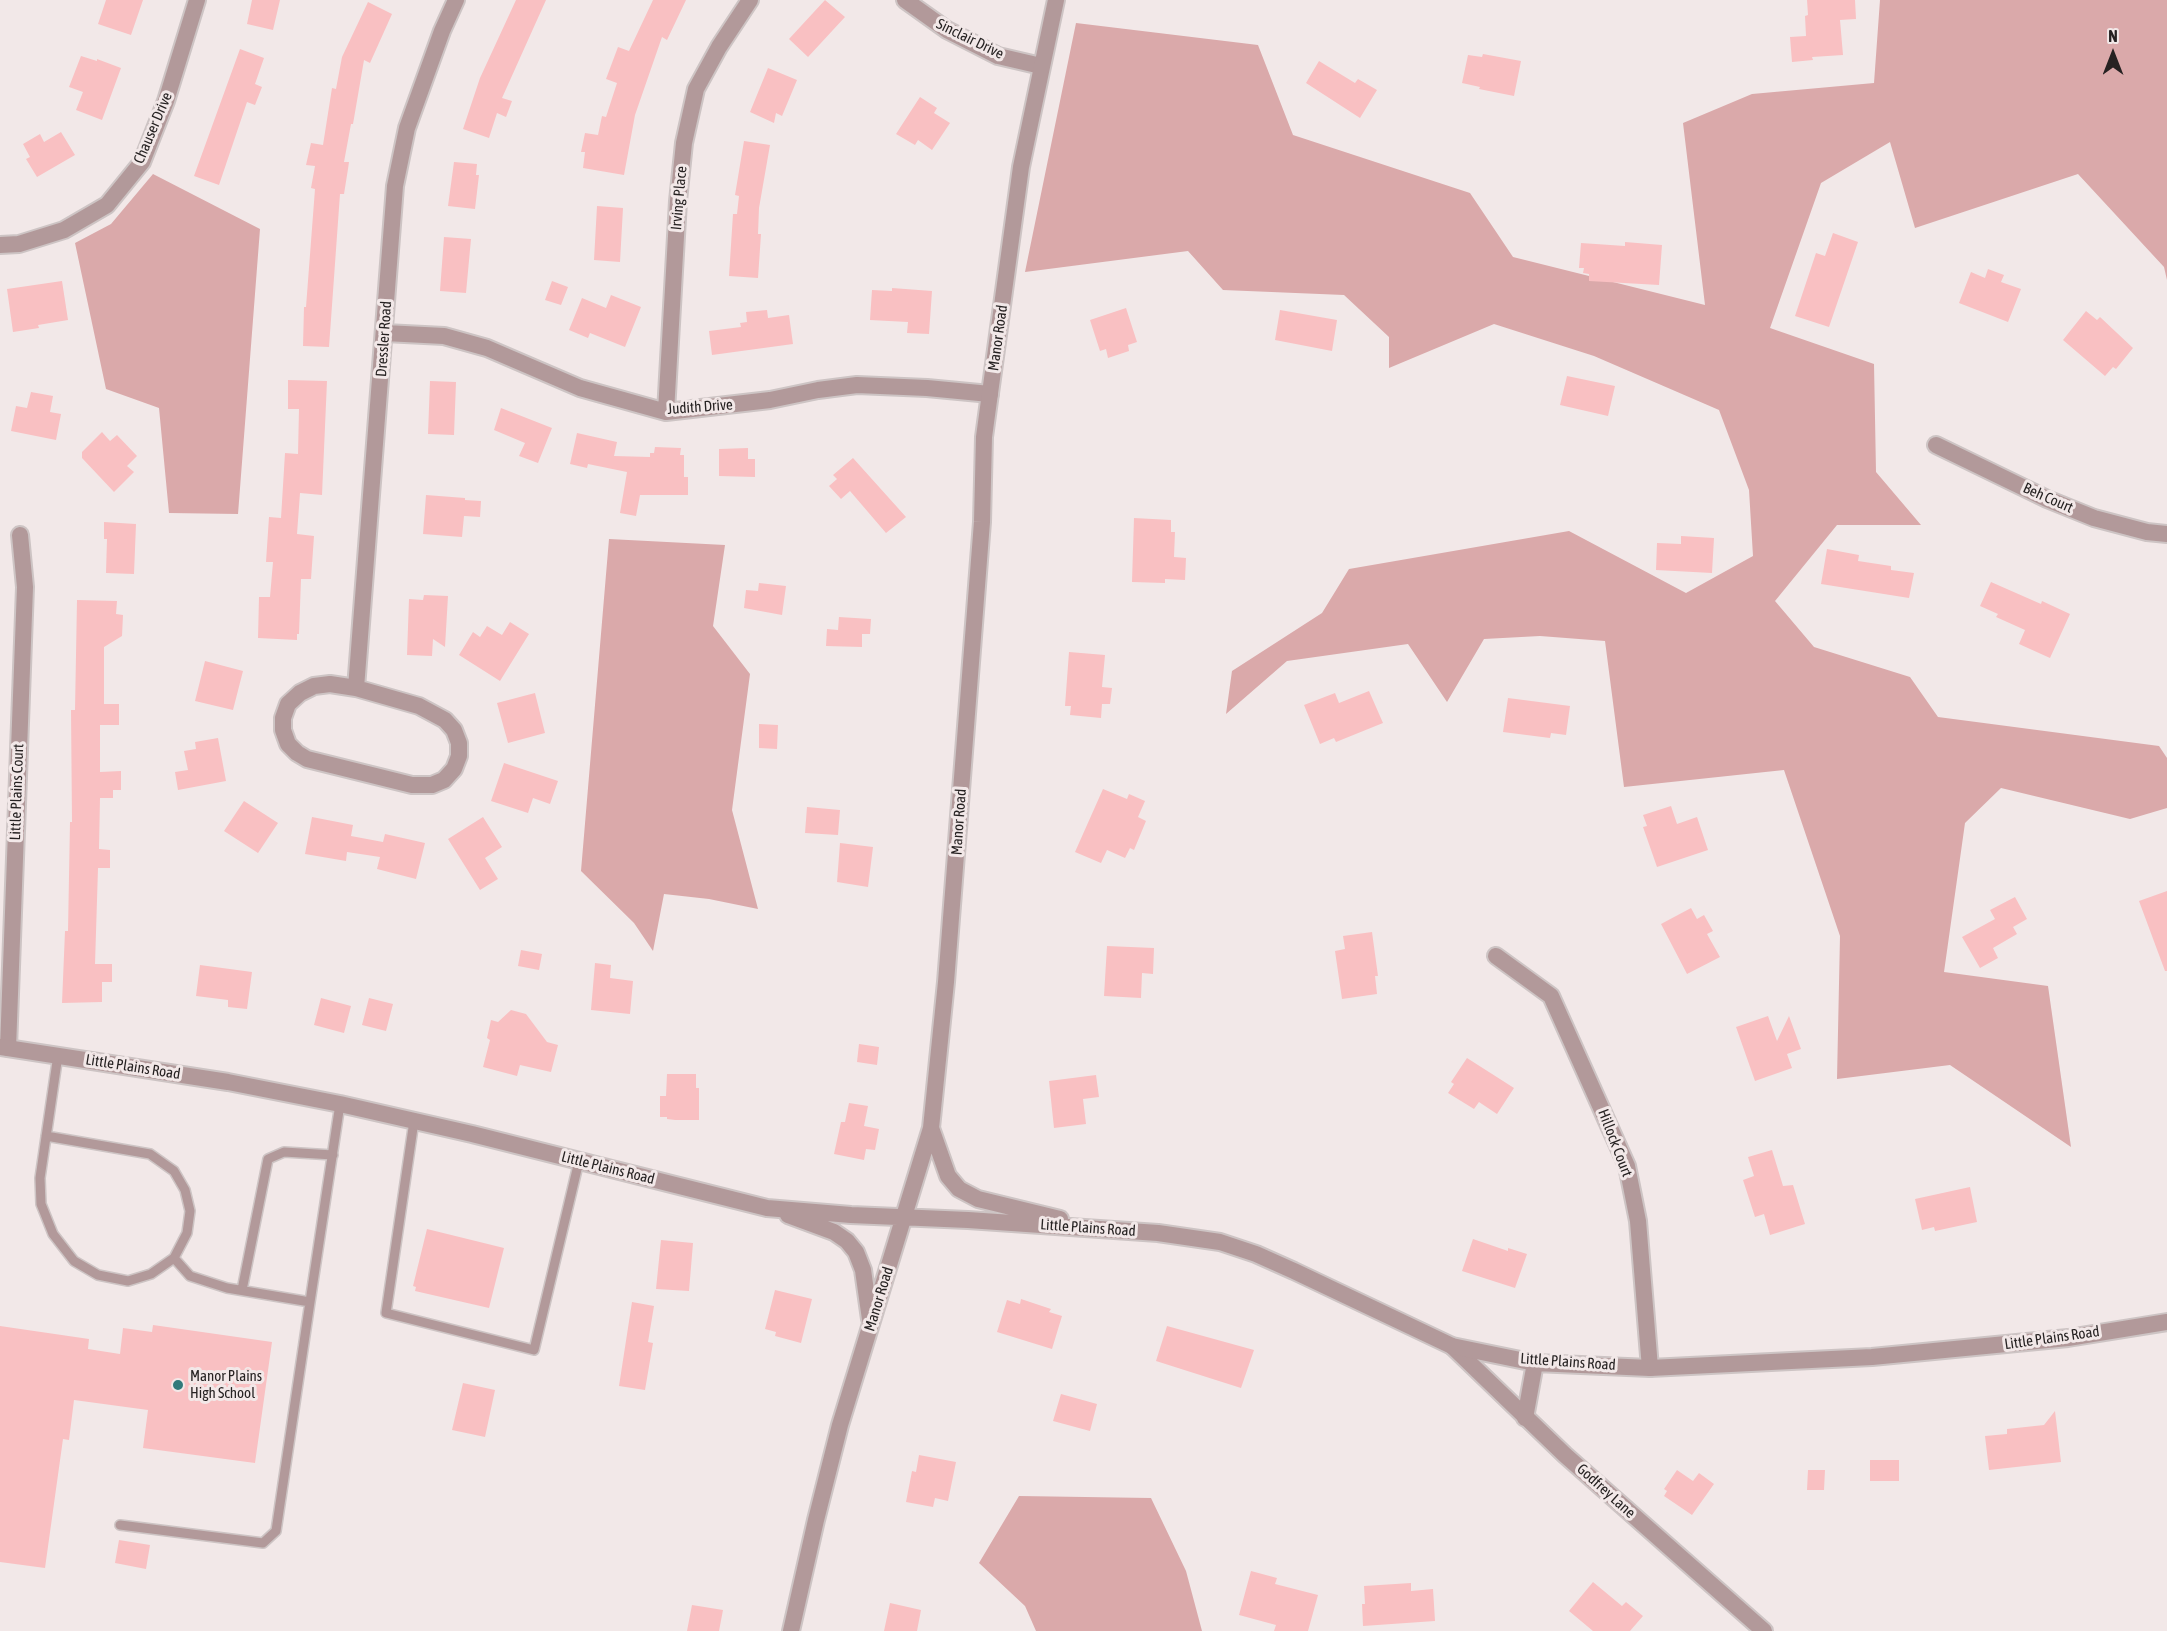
<!DOCTYPE html>
<style>
body{margin:0}
#map{position:relative;width:2167px;height:1631px;overflow:hidden;background:#f2e8e8;font-family:"Asap Condensed",sans-serif}
canvas{display:block}
.north{position:absolute;left:2083px;top:24px;width:60px;height:60px;-webkit-text-stroke:4px #f2e8e8;paint-order:stroke;rotate:0deg;font-size:16px;font-weight:700;line-height:24px;text-align:center;color:#262222}
.north::after{content:'';display:block;margin:auto;width:21px;height:27px;background:#262222;clip-path:polygon(50% 0,100% 100%,50% 72%,0 100%)}
</style>
<div id="map">
<canvas width="2167" height="1631"></canvas>
<div class="north">N</div>
</div>
<script>
const c = document.querySelector('canvas').getContext('2d');
c.lineJoin = 'round';
function paint(path, color) {
  c.fillStyle = color;
  c.fill(path, 'evenodd');
}
function shape(rows) {
  const path = new Path2D();
  for (const r of rows) {
    path.moveTo(r[0], r[1]);
    for (let i = 2; i < r.length; i += 2) path.lineTo(r[i], r[i + 1]);
  }
  return path;
}
function stroke(path, color, width, dash) {
  c.strokeStyle = color;
  c.lineWidth = width;
  c.lineCap = dash ? 'butt' : 'round';
  c.setLineDash(dash || []);
  c.stroke(path);
}
function write(font, color, halo, rows, align = 'center') {
  c.font = font + ' "Asap Condensed",sans-serif';
  c.lineWidth = 6;
  c.setLineDash([]);
  c.textBaseline = 'middle';
  c.strokeStyle = halo;
  c.fillStyle = color;
  for (const [text, x, y, turn = 0] of rows) {
    c.save();
    c.translate(x, y);
    c.rotate((+turn || 0) * Math.PI / 180);
    c.textAlign = isNaN(turn) ? turn : align;
    if (halo) c.strokeText(text, 0, 0);
    c.fillText(text, 0, 0);
    c.restore();
  }
}
paint(shape([
 [1880,0,2167,0,2167,280,2164,267,2078,174,1915,228,1890,142,1821,183,1770,328,1874,364,1876,472,1921,525,1837,525,1775,601,1814,647,1910,677,1938,717,2159,746,2167,758,2167,808,2130,819,2001,788,1965,823,1944,972,2048,986,2071,1147,1950,1065,1837,1079,1840,936,1784,770,1624,787,1605,641,1540,636,1484,639,1447,702,1408,644,1287,661,1226,714,1232,671,1322,613,1349,569,1569,531,1686,593,1753,556,1749,490,1719,410,1594,356,1494,324,1389,368,1389,337,1344,295,1223,290,1188,251,1025,272,1076,23,1258,45,1293,135,1470,193,1513,257,1705,305,1683,123,1752,94,1874,83],
 [153,174,260,229,238,514,169,513,159,408,106,389,75,243,111,224],
 [609,539,725,545,713,626,750,674,732,810,758,909,709,899,664,894,653,951,634,923,581,871],
 [1019,1496,1151,1498,1186,1571,1202,1631,1036,1631,1025,1606,979,1563]
]), '#daa9aa');
paint(shape([
 [106,0,143,0,131,35,98,24],
 [252,0,280,0,273,30,247,24],
 [516,0,546,0,502,98,512,101,506,117,497,113,489,138,463,129,480,78],
 [653,0,686,0,667,40,662,37,635,115,624,175,583,168,585,152,581,152,585,133,598,135,602,116,606,117,617,83,606,79,618,47,629,51],
 [825,0,845,17,808,57,789,39],
 [1807,0,1855,0,1856,19,1840,20,1843,55,1812,57,1813,60,1792,62,1790,37,1806,36,1805,16,1808,15],
 [368,2,392,14,370,63,364,60,353,124,351,124,344,162,349,162,348,169,344,194,340,194,329,347,303,346,304,307,306,307,315,189,311,188,315,166,306,165,311,143,323,145,332,88,336,89,342,57],
 [240,49,264,58,255,84,262,87,255,105,247,102,219,185,194,176],
 [1483,54,1521,61,1514,96,1479,89,1480,87,1462,83,1468,55,1482,57],
 [81,56,97,61,97,59,121,68,102,120,76,110,83,92,69,87],
 [1319,61,1355,83,1358,79,1377,90,1360,118,1306,83],
 [768,68,797,80,782,116,776,113,774,123,750,112],
 [920,97,937,108,934,113,950,123,932,150,918,140,915,145,896,134],
 [61,132,75,155,37,177,26,159,30,157,23,144,40,134,44,142],
 [744,141,770,145,759,208,758,234,761,234,758,278,729,276,733,214,737,214,739,196,735,195],
 [454,162,477,164,476,175,479,175,475,209,448,206],
 [597,206,623,208,620,262,594,260],
 [1833,233,1858,242,1829,327,1795,316,1816,253,1825,256],
 [444,237,471,239,466,293,440,291],
 [1625,242,1662,245,1659,285,1589,281,1589,274,1583,273,1584,268,1579,268,1581,243,1625,246],
 [1988,269,2004,275,2001,282,2021,289,2008,322,1959,303,1971,272,1985,278],
 [62,281,68,320,38,325,39,328,13,332,7,289],
 [552,281,568,287,561,305,545,300],
 [892,288,932,291,929,334,907,333,908,322,870,320,872,290,892,291],
 [611,295,641,307,625,347,590,333,588,338,569,330,582,298,606,308],
 [1126,308,1137,342,1128,345,1129,351,1108,358,1106,349,1100,351,1090,320],
 [767,310,768,318,789,315,793,344,712,355,709,331,741,327,740,323,747,322,746,312],
 [1280,310,1337,320,1332,351,1275,340],
 [2086,311,2097,320,2100,317,2133,348,2116,369,2113,367,2105,376,2063,340],
 [1567,376,1615,386,1608,416,1560,405],
 [288,380,327,381,322,495,300,493,297,534,314,536,311,579,301,579,299,634,297,634,297,640,258,638,259,597,270,597,273,562,266,562,269,517,281,518,285,453,298,454,299,409,288,409],
 [430,381,456,382,454,435,428,434],
 [31,392,53,396,50,412,61,414,56,440,11,431,16,406,27,408],
 [501,408,552,428,538,463,519,456,525,443,494,430],
 [102,432,110,441,117,435,137,456,127,466,134,472,114,492,82,458,82,452],
 [577,433,617,442,614,456,650,457,650,453,654,453,655,447,681,448,680,455,684,455,684,477,688,477,688,495,640,495,636,516,620,513,627,472,588,464,587,468,570,464],
 [748,448,748,459,755,459,755,477,719,476,719,449],
 [853,458,906,517,886,533,850,491,841,499,829,486,837,479,833,475],
 [426,495,465,498,465,500,481,501,480,517,464,516,462,537,423,534],
 [1134,518,1171,520,1171,532,1175,532,1174,557,1186,558,1185,580,1165,579,1165,583,1132,582],
 [104,522,136,524,134,574,106,573,107,539,104,539],
 [1681,536,1714,538,1712,573,1656,570,1657,543,1681,544],
 [1827,549,1859,555,1858,561,1891,566,1891,570,1914,573,1909,598,1821,584],
 [1991,582,2041,604,2042,601,2070,614,2050,658,2019,644,2025,630,1996,617,1998,614,1980,606],
 [759,583,786,586,782,615,744,608,746,590,758,591],
 [424,595,448,596,445,647,433,639,432,656,407,655,409,599,423,600],
 [77,600,117,601,116,614,123,615,122,636,104,647,104,704,119,704,119,725,100,725,100,772,121,771,121,790,113,790,113,798,100,798,99,849,110,850,110,868,98,868,95,964,112,964,112,982,102,982,102,1002,62,1003,65,931,68,931,70,822,72,822,71,710,75,710],
 [839,617,871,619,870,634,862,634,862,647,826,646,827,629,838,630],
 [510,622,529,634,500,681,459,655,473,632,480,637,487,626,502,635],
 [1069,652,1105,655,1102,687,1112,688,1110,704,1102,704,1101,718,1070,715,1071,706,1065,706],
 [205,661,243,671,233,710,195,701],
 [1369,691,1383,723,1336,742,1334,738,1320,744,1304,705,1335,693,1339,703],
 [535,693,545,733,508,743,497,703],
 [1508,698,1570,706,1566,735,1551,733,1550,738,1503,732],
 [759,724,778,725,777,749,759,748],
 [218,738,226,781,178,790,175,772,188,770,184,751,196,749,195,742],
 [504,763,558,781,550,804,533,798,528,813,491,801],
 [1103,789,1127,799,1129,794,1145,801,1138,817,1146,821,1134,850,1130,848,1125,858,1107,850,1101,863,1075,852],
 [244,801,278,823,258,853,224,831],
 [1671,806,1677,824,1697,817,1708,850,1657,867,1643,827,1647,826,1643,815],
 [807,807,840,810,838,835,805,833],
 [312,817,353,825,351,836,383,842,385,834,425,843,416,879,377,869,380,857,347,852,346,861,305,854],
 [483,817,502,847,485,858,498,879,480,890,448,839],
 [840,843,873,847,868,887,837,882],
 [2167,891,2167,971,2165,971,2139,901],
 [2015,897,2027,919,2013,927,2017,934,1993,948,1998,958,1980,968,1962,937,1995,919,1990,910],
 [1691,908,1697,919,1704,915,1713,931,1707,934,1720,957,1687,974,1661,924],
 [1372,932,1378,976,1375,976,1377,994,1342,999,1335,951,1345,949,1343,936],
 [1107,946,1154,948,1153,974,1142,973,1141,998,1104,996],
 [521,950,542,954,539,970,518,966],
 [595,963,611,965,610,978,633,981,630,1014,591,1010],
 [200,965,252,972,247,1009,228,1007,228,1000,196,996],
 [321,998,351,1006,344,1033,314,1025],
 [369,998,393,1004,386,1031,362,1025],
 [511,1010,526,1014,547,1042,558,1045,551,1072,520,1065,517,1076,483,1067,490,1040,487,1038,491,1020,498,1022],
 [1768,1016,1777,1041,1789,1016,1801,1049,1787,1054,1792,1068,1755,1081,1736,1027],
 [859,1044,879,1047,877,1065,857,1062],
 [1467,1058,1514,1088,1497,1114,1479,1102,1474,1109,1448,1093,1454,1084,1451,1082],
 [667,1074,696,1074,696,1088,699,1088,699,1120,675,1120,667,1119,667,1117,660,1117,660,1096,666,1096],
 [1096,1075,1099,1097,1083,1099,1086,1124,1054,1128,1049,1081],
 [849,1103,868,1106,864,1126,879,1129,875,1150,866,1149,864,1160,834,1154,841,1122,845,1122],
 [1772,1150,1783,1186,1793,1185,1805,1224,1770,1235,1764,1214,1755,1217,1743,1180,1754,1176,1748,1157],
 [1970,1187,1977,1222,1935,1231,1934,1227,1922,1230,1915,1199],
 [427,1229,504,1248,489,1308,415,1291,416,1287,413,1286],
 [1473,1239,1508,1251,1508,1248,1527,1254,1515,1288,1462,1271],
 [661,1240,693,1243,689,1291,656,1289],
 [775,1290,812,1299,801,1343,775,1336,776,1332,765,1329],
 [1021,1299,1051,1309,1049,1312,1062,1316,1052,1349,997,1332,1007,1300,1020,1304],
 [632,1302,654,1306,648,1342,653,1343,645,1390,619,1386],
 [153,1325,272,1342,255,1463,143,1448,148,1410,74,1400,69,1440,63,1439,45,1568,0,1562,0,1326,89,1339,88,1349,120,1354,123,1328,152,1332],
 [1167,1326,1254,1350,1241,1388,1156,1361],
 [463,1383,495,1390,485,1437,452,1430],
 [1061,1394,1097,1404,1090,1431,1053,1421],
 [2055,1411,2061,1462,1989,1470,1985,1436,2007,1434,2007,1429,2044,1425],
 [919,1455,956,1462,948,1501,935,1498,933,1507,906,1502,912,1471,916,1472],
 [1870,1460,1899,1460,1899,1481,1870,1481],
 [1677,1470,1693,1481,1699,1473,1714,1484,1692,1515,1664,1496,1667,1491,1664,1489],
 [1808,1470,1825,1470,1824,1490,1807,1490],
 [119,1540,150,1545,146,1569,115,1563],
 [1251,1571,1277,1578,1275,1584,1318,1595,1308,1631,1274,1631,1276,1625,1239,1615],
 [1593,1582,1622,1606,1626,1602,1643,1616,1630,1631,1593,1631,1569,1611],
 [1411,1583,1411,1591,1433,1589,1435,1621,1363,1626,1362,1604,1365,1604,1364,1586],
 [890,1603,921,1610,917,1631,884,1631],
 [692,1605,723,1610,719,1631,687,1631]
]), '#f9c0c2');
const service = shape([
 [414,1121,386,1313,534,1350,579,1161],
 [46,1136,150,1154,174,1171,185,1190,190,1211,187,1233,174,1258,151,1274,128,1281,98,1275,74,1261,53,1234,41,1204,40,1178,58,1055],
 [174,1258,190,1276,227,1288,310,1302,340,1104],
 [242,1290,268,1159,284,1152,333,1155],
 [120,1525,263,1543,276,1531,310,1302]
]);
const minor = shape([
 [905,0,947,30,998,56,1041,66],
 [0,245,19,244,64,230,107,205,142,162,166,101,197,0],
 [385,333,444,336,487,348,580,388,666,412,770,400,818,390,857,385,927,388,990,394],
 [666,412,678,201,684,143,696,89,719,47,750,0],
 [1936,445,2047,499,2094,518,2147,532,2167,534],
 [330,684,356,688,419,706,445,720,454,730,459,743,459,756,454,769,444,780,432,785,412,785,307,759,297,753,288,744,283,730,283,718,288,704,300,693,314,686,330,684],
 [356,688,395,186,407,128,442,31,456,0],
 [1496,956,1551,996,1627,1166,1638,1221,1650,1368],
 [8,1048,25,587,20,535],
 [1452,1346,1565,1455,1764,1631]
]);
const tertiary = shape([
 [0,1047,228,1082,340,1104,472,1134,767,1208,851,1215,968,1220,1158,1233,1220,1242,1256,1254,1294,1271,1452,1346,1535,1363,1650,1368,1872,1357,2068,1338,2167,1322],
 [931,1128,948,1176,959,1189,978,1199,1060,1219],
 [788,1215,834,1232,847,1241,856,1252,863,1270,870,1319],
 [1525,1418,1535,1363],
 [791,1631,816,1520,840,1425,931,1128,946,982,982,522,984,437,1021,167,1056,0]
]);
stroke(service, '#cdc4c4', 12);
stroke(minor, '#cdc4c4', 20);
stroke(tertiary, '#cdc4c4', 20);
stroke(service, '#b2999a', 9);
stroke(minor, '#b2999a', 16);
stroke(tertiary, '#b2999a', 16);
for (const [x, y, r, color] of [
 [178,1385,6,"#317a7b"]
]) {
  const dot = new Path2D();
  dot.arc(x, y, r, 0, 2 * Math.PI);
  c.fillStyle = color;
  c.fill(dot);
  stroke(dot, '#f2e8e8', 2);
}
write('15px', '#262222', '#f2e8e8', [
 ["Sinclair Drive",970,39,26],
 ["Chauser Drive",153,128,-67],
 ["Irving Place",679,198,-85],
 ["Manor Road",998,338,-82],
 ["Dressler Road",384,339,-86],
 ["Judith Drive",700,407,-4],
 ["Beh Court",2048,498,24],
 ["Little Plains Court",17,792,-88],
 ["Manor Road",959,822,-86],
 ["Little Plains Road",133,1067,9],
 ["Hillock Court",1615,1143,69],
 ["Little Plains Road",608,1168,14],
 ["Little Plains Road",1088,1228,4],
 ["Manor Road",879,1299,-73],
 ["Little Plains Road",2052,1338,-8],
 ["Little Plains Road",1568,1362,4],
 ["Godfrey Lane",1606,1491,42]
]);
write('15px', '#262222', '#f2e8e8', [
 ["Manor Plains",190,1376],
 ["High School",190,1393]
], 'left');
</script>
